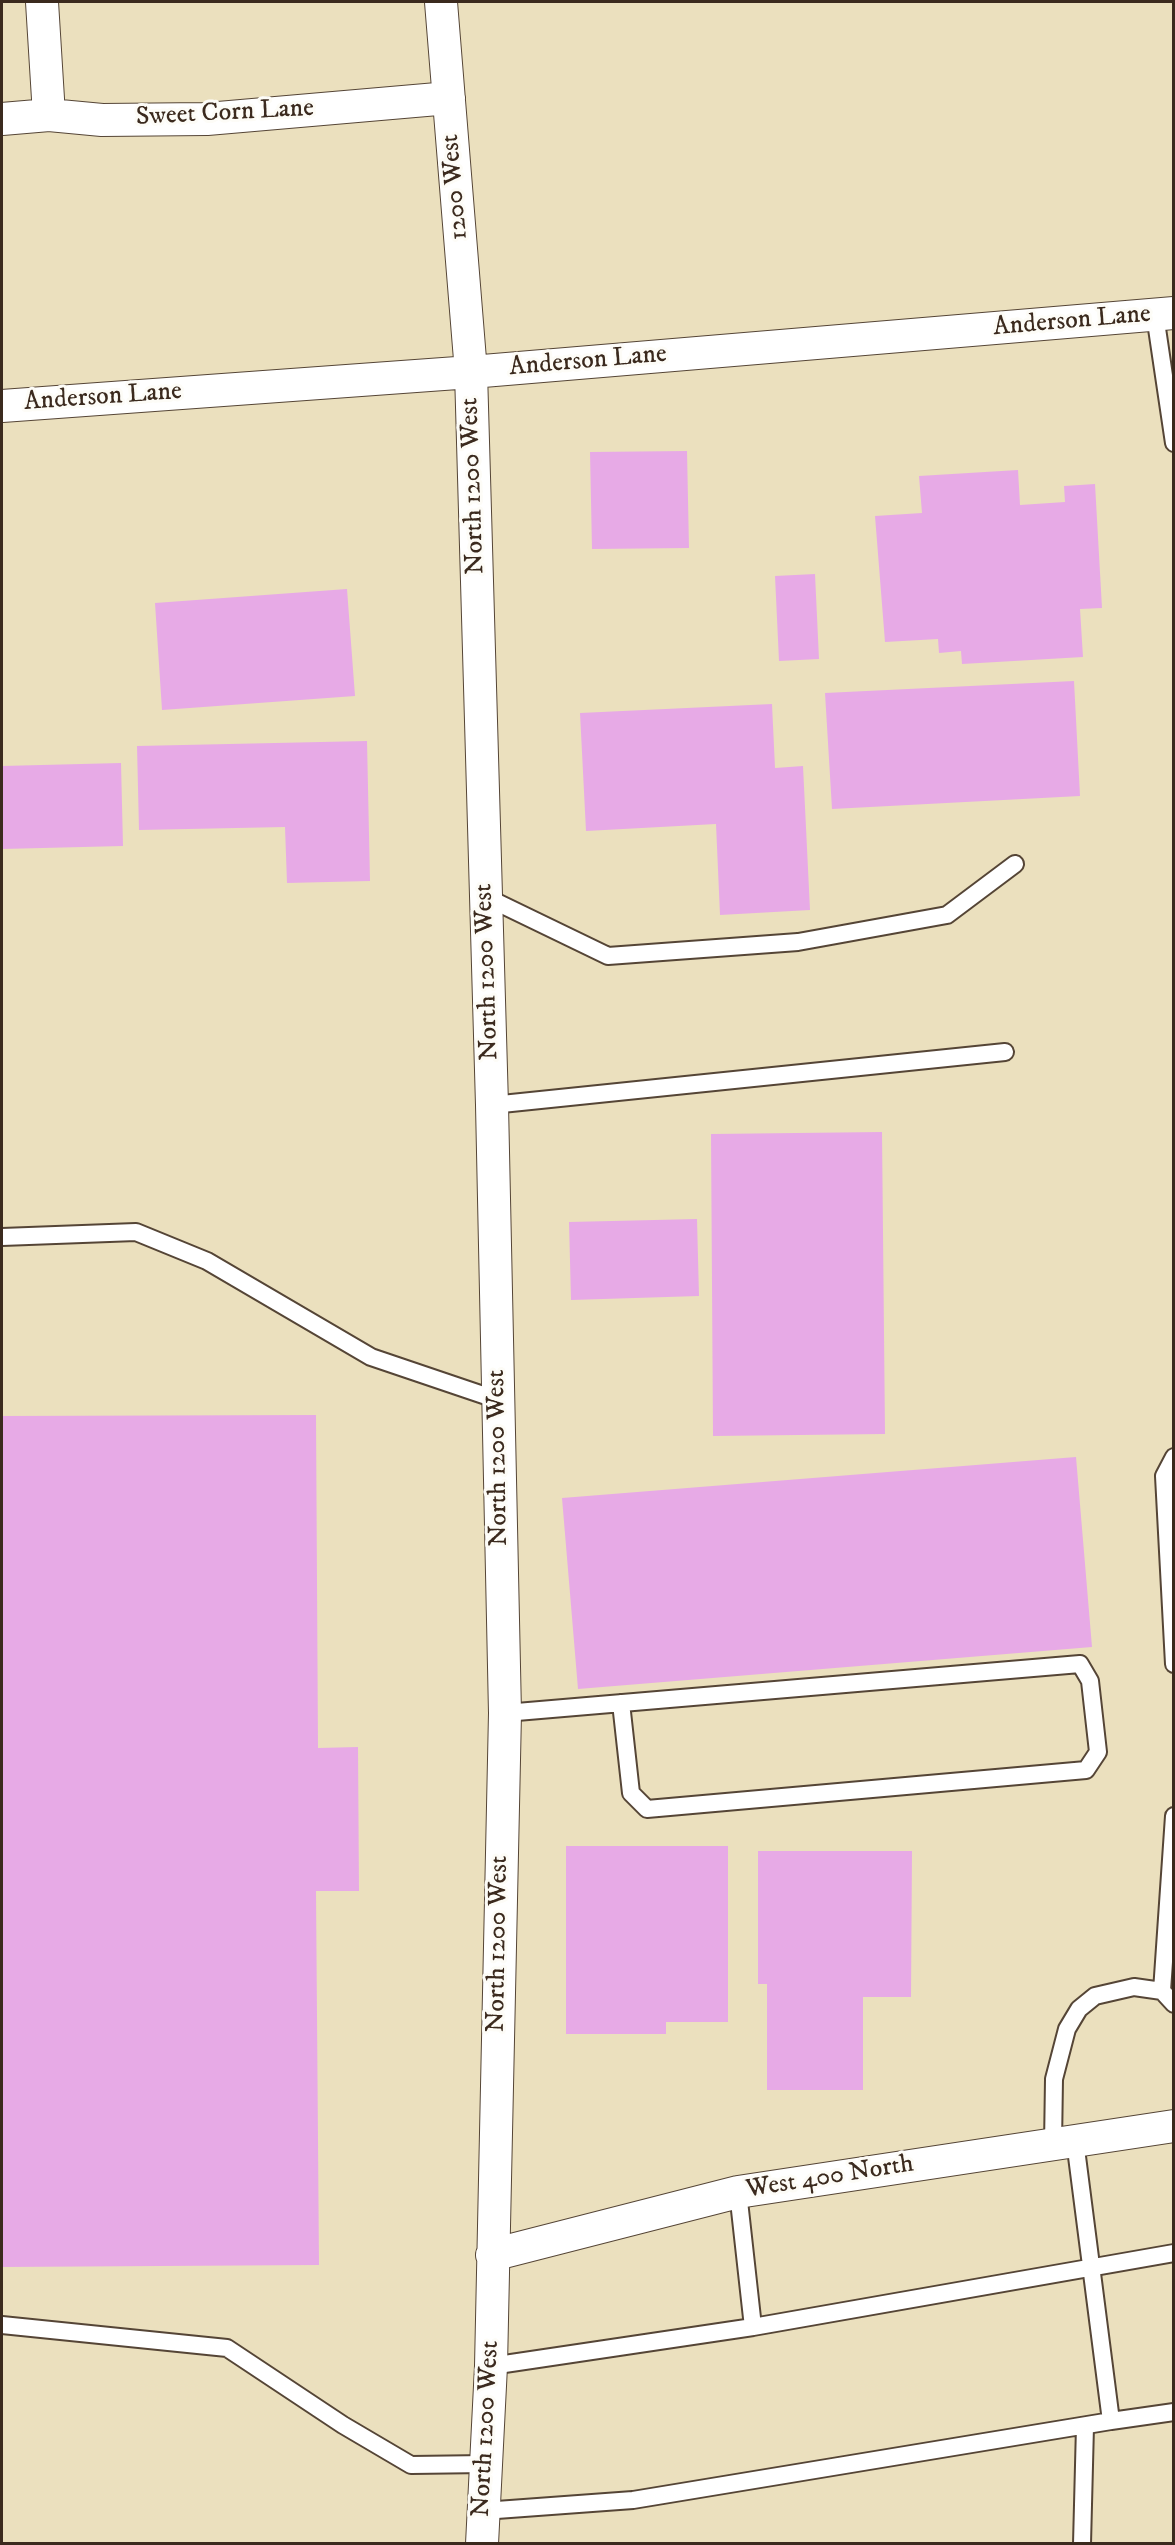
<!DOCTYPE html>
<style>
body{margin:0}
#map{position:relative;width:1175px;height:2545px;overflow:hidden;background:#ebe0be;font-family:"IM FELL DW Pica",serif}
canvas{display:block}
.frame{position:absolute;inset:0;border:3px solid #3b2a1e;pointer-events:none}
</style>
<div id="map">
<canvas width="1175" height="2545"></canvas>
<div class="frame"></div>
</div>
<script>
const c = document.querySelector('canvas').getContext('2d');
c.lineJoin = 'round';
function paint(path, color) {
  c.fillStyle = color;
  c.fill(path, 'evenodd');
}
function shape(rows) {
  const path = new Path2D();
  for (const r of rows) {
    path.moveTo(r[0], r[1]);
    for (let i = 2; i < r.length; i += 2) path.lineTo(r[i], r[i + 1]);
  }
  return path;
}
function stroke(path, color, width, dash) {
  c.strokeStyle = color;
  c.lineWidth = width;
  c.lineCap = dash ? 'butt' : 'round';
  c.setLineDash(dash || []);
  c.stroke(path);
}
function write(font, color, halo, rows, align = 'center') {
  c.font = font + ' "IM FELL DW Pica",serif';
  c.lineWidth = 6;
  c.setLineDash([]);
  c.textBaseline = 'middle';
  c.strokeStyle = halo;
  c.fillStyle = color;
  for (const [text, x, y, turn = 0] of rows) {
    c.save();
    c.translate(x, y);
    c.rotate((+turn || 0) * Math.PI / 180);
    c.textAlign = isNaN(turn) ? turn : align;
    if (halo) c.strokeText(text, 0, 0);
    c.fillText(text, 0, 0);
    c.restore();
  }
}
paint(shape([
 [687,451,689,548,592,549,590,452],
 [1018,470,1020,505,1065,502,1064,486,1095,484,1102,608,1080,609,1083,657,962,664,961,651,939,653,938,639,885,642,875,516,922,513,919,476],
 [815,574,819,659,779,661,775,576],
 [347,589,355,696,162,710,155,603],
 [1074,681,1080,796,832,809,825,693],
 [772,704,775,768,803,766,810,910,720,915,716,824,586,831,580,713],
 [367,741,370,881,287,883,285,827,139,830,137,746],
 [121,763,123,846,2,849,2,766],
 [882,1132,885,1434,713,1436,711,1134],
 [697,1219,699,1296,571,1300,569,1222],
 [316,1415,318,1748,358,1747,359,1891,316,1891,319,2265,2,2267,2,1416],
 [1076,1457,1092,1647,578,1689,562,1498],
 [566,1846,728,1846,728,2022,666,2022,666,2034,566,2034],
 [758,1851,912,1851,911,1997,863,1997,863,2090,767,2090,767,1984,758,1984]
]), '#e7aae6');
const service = shape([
 [1155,315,1174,443],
 [486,897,608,956,798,942,947,915,1015,864],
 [492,1105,1005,1052],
 [2,1237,136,1232,207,1261,371,1357,498,1400],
 [1174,1457,1164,1476,1174,1664],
 [505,1713,1080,1664,1090,1681,1098,1752,1086,1770,647,1809,631,1793,621,1703],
 [1162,1991,1174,1816],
 [1053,2145,1054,2079,1067,2029,1079,2009,1095,1996,1134,1987,1162,1991,1174,2004],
 [738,2192,753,2327],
 [2,2325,227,2348,343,2425,411,2465,486,2464],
 [491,2366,753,2327,1174,2253],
 [1111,2421,1174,2412],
 [483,2511,633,2500,1111,2421,1075,2141],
 [1082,2544,1085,2426]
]);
const minor = shape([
 [42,2,49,115],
 [441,2,471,372,492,1105,505,1713,491,2366,482,2544],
 [2,119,49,115,102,120,207,119,449,98],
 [2,406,471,372,1174,313],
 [492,2255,738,2192,1174,2126]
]);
stroke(service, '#554536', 20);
stroke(minor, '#554536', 34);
stroke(service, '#fff', 16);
stroke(minor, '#fff', 32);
write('26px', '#3b2a1e', '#fdfcf7', [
 ["Sweet Corn Lane",225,114,-3],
 ["1200 West",456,187,-95],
 ["Anderson Lane",1072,322,-5],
 ["Anderson Lane",588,362,-5],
 ["Anderson Lane",103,398,-4],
 ["North 1200 West",474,486,-92],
 ["North 1200 West",488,972,-92],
 ["North 1200 West",499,1458,-91],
 ["North 1200 West",499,1944,-89],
 ["West 400 North",830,2178,-9],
 ["North 1200 West",487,2429,-87]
]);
</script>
